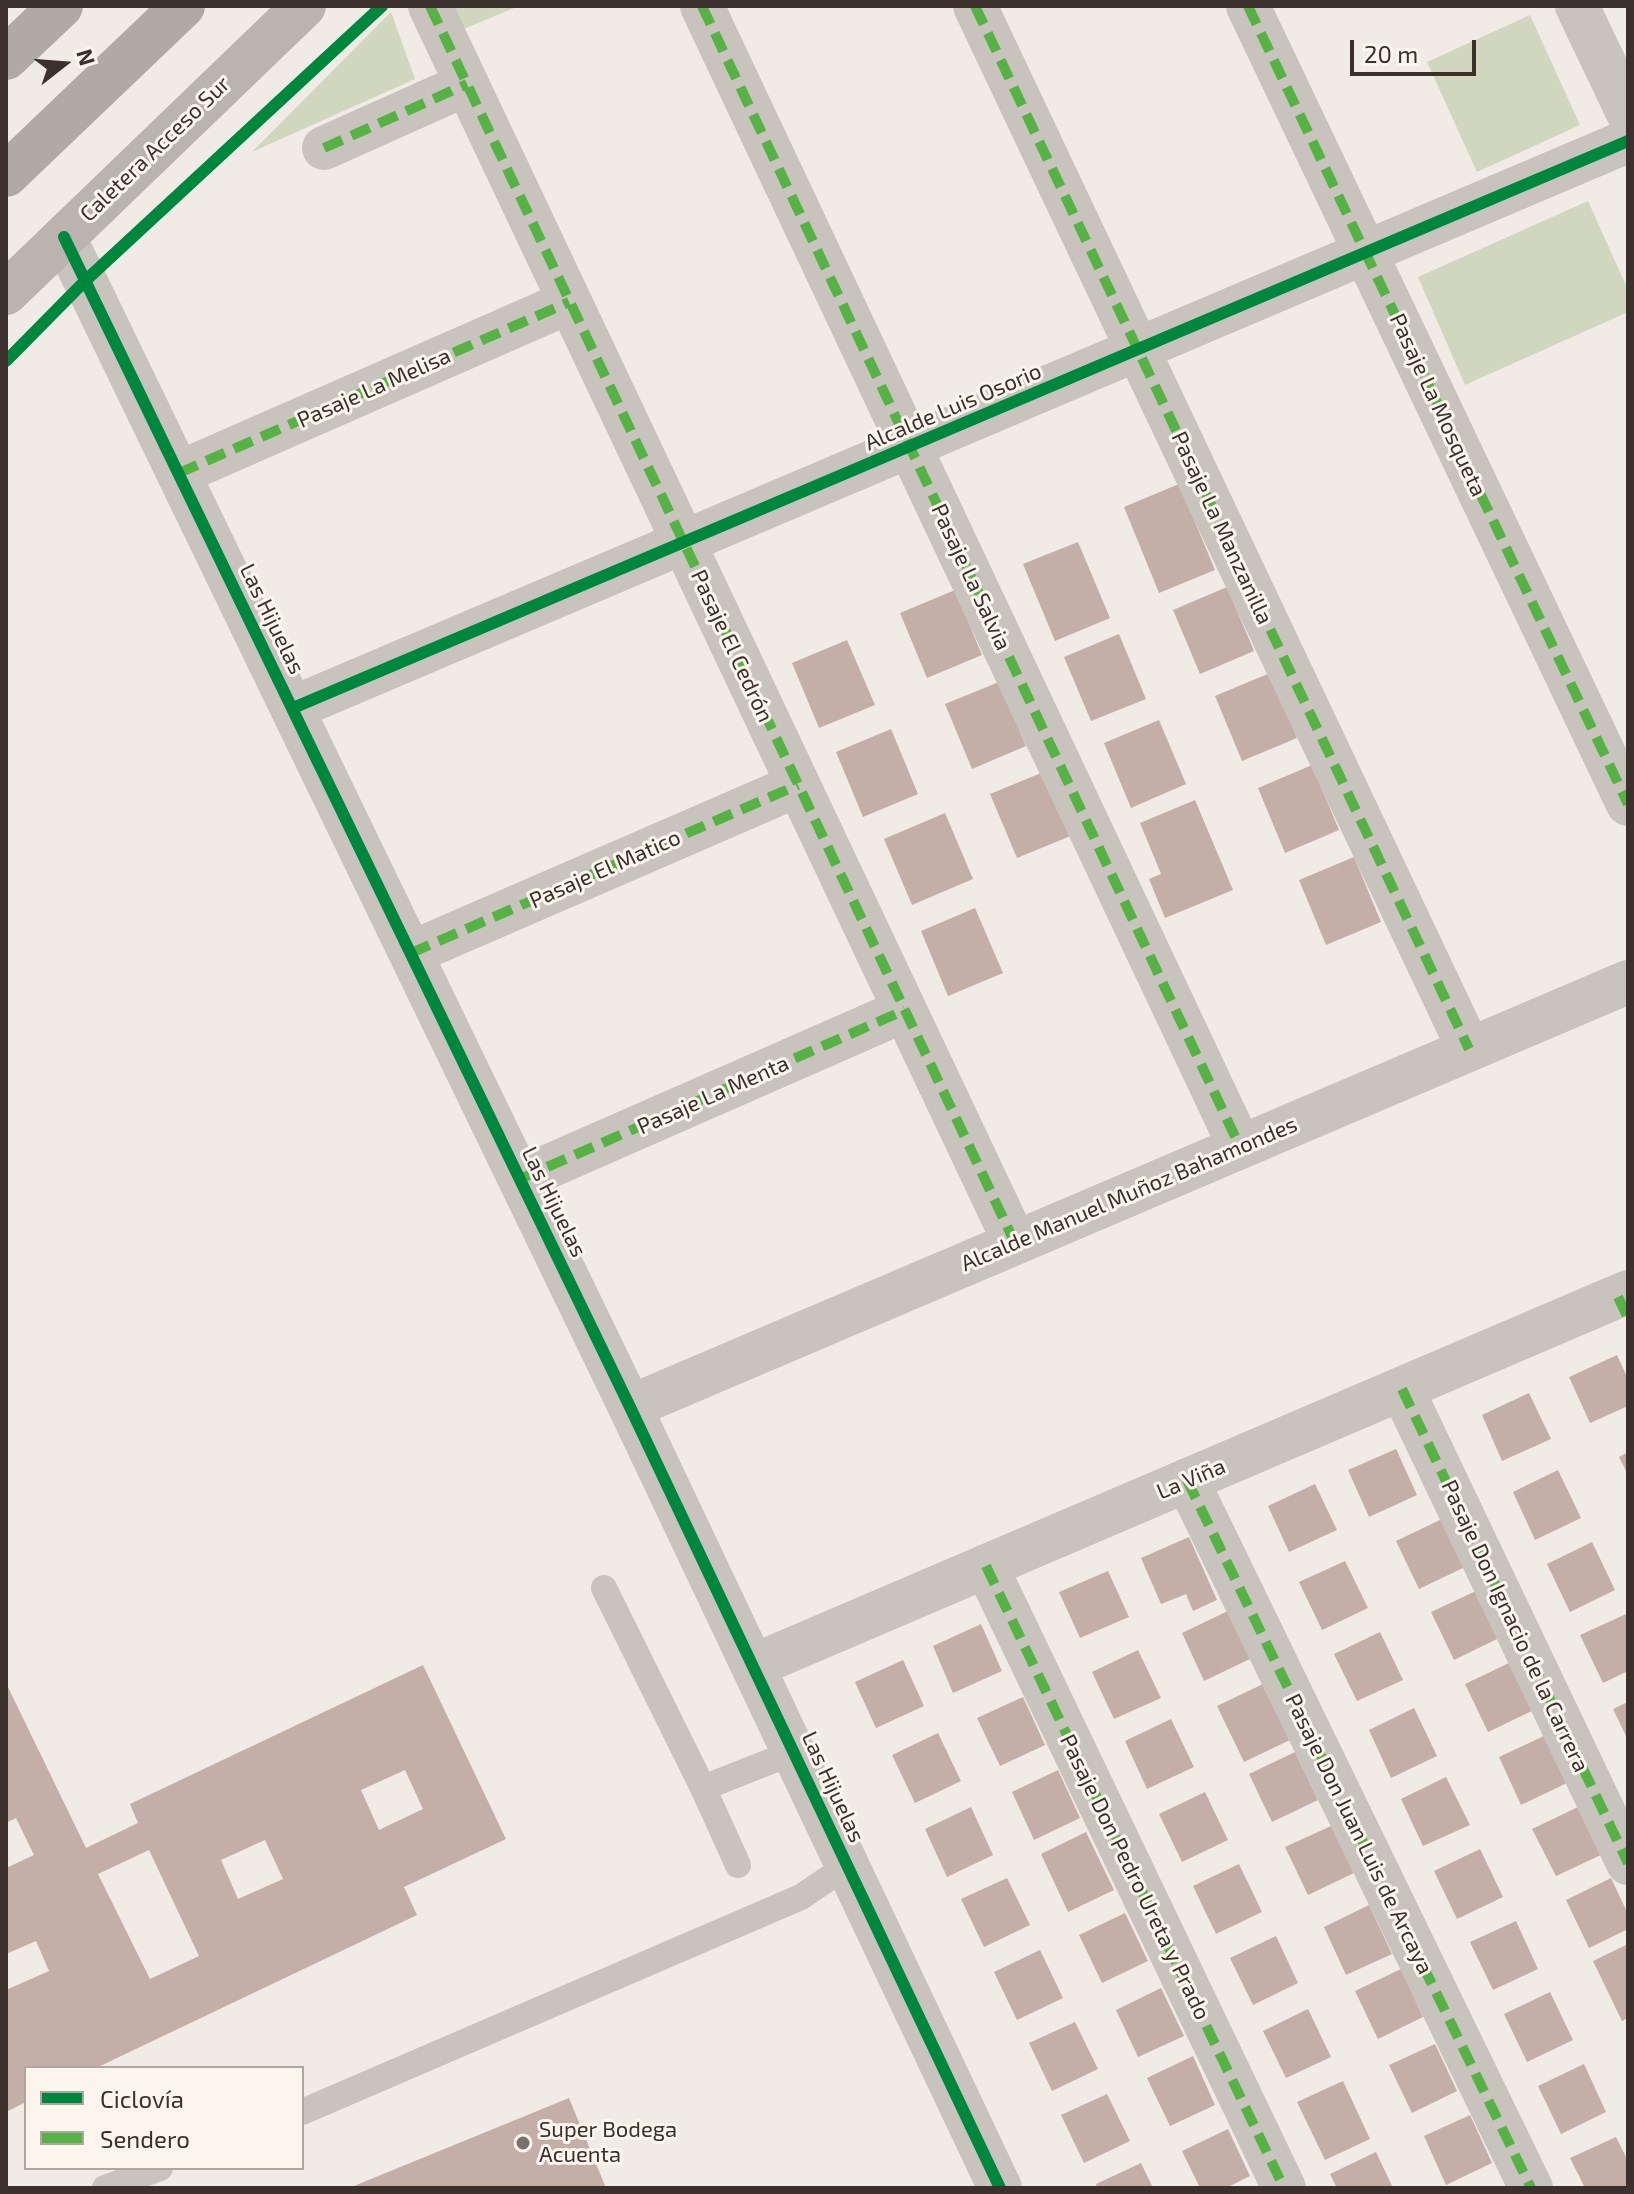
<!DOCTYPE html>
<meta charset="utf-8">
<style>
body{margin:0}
#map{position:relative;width:1634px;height:2194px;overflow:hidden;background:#f0ebe5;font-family:"Exo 2",sans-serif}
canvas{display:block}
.frame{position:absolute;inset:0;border:8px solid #3b302b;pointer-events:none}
.legend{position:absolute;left:24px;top:2066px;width:280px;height:104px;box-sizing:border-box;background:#fbf5ee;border:2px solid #aea6a0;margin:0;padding:10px 14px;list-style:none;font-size:24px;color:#3b302b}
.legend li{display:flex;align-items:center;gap:16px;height:40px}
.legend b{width:40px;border:2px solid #aea6a0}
.north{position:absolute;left:24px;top:24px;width:80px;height:80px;-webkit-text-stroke:6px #fbf5ee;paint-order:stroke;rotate:73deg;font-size:22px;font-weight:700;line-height:32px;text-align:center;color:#3b302b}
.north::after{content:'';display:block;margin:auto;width:28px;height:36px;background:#3b302b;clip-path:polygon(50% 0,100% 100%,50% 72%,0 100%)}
.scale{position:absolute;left:1350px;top:40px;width:126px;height:36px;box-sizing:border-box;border:4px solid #3b302b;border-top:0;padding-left:10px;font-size:24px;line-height:28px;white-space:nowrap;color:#3b302b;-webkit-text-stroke:6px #fbf5ee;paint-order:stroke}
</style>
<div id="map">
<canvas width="1634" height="2194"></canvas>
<div class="frame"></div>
<ul class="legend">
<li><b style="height:10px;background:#00873e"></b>Ciclovía</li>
<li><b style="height:10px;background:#57b246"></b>Sendero</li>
</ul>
<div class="north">N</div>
<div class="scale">20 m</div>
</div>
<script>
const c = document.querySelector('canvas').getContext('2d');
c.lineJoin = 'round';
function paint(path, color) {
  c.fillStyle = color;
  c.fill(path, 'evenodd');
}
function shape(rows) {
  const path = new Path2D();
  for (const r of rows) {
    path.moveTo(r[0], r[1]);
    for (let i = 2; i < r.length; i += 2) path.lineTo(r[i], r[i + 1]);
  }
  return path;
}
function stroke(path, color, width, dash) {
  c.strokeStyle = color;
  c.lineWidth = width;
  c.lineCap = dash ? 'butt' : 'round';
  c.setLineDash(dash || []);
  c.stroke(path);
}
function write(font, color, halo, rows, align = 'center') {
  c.font = font + ' "Exo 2",sans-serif';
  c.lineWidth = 6;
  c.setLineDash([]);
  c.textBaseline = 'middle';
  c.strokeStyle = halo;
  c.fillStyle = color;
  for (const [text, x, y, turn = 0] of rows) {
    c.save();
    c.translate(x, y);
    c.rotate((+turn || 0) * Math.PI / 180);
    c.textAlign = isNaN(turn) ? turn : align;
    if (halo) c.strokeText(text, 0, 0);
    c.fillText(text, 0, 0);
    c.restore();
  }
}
paint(shape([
 [443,6,519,6,454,33],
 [391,12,415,79,252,152],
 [1530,15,1580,125,1477,172,1427,62],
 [1588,201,1628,290,1628,312,1465,385,1418,277]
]), '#d1d6bf');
paint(shape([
 [1179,484,1215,570,1159,593,1124,507],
 [1078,542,1110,618,1055,641,1023,564],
 [1227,587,1254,651,1200,674,1173,610],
 [955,590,982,655,927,678,900,613],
 [1119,634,1146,699,1091,721,1064,657],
 [847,640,875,705,819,728,792,663],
 [1270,673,1297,738,1242,761,1215,696],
 [999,682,1026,746,972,769,945,704],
 [1159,720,1186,784,1131,808,1104,743],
 [891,729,918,794,863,817,836,752],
 [1312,765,1339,830,1285,853,1258,788],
 [1046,771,1073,835,1017,858,990,794],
 [1195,800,1233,890,1165,918,1149,879,1161,874,1140,823],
 [945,813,973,879,912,905,884,839],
 [1354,857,1381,922,1326,945,1299,880],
 [975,908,1003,973,948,996,921,931],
 [1617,1355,1628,1379,1628,1406,1590,1423,1569,1377],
 [1529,1393,1551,1439,1502,1461,1482,1415],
 [1396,1449,1417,1495,1369,1517,1348,1470],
 [1628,1452,1628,1475,1619,1457],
 [1558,1470,1581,1518,1535,1540,1513,1492],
 [1315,1484,1337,1530,1289,1552,1268,1506],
 [1442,1519,1465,1567,1419,1589,1396,1541],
 [1189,1537,1217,1600,1193,1611,1186,1594,1161,1604,1141,1558],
 [1592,1542,1615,1590,1570,1612,1547,1564],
 [1345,1561,1368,1608,1322,1630,1299,1582],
 [1108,1571,1129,1617,1080,1638,1059,1592],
 [1476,1591,1499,1638,1454,1660,1431,1612],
 [1228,1611,1250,1659,1204,1681,1182,1633],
 [1626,1614,1628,1618,1628,1671,1603,1683,1580,1635],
 [981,1624,1002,1671,953,1693,933,1646],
 [1380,1632,1403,1680,1357,1701,1334,1654],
 [1138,1650,1161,1698,1114,1719,1092,1672],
 [903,1660,924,1706,876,1728,855,1682],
 [1511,1662,1534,1710,1488,1732,1465,1684],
 [423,1665,506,1839,404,1887,417,1915,96,2068,26,2068,26,2102,6,2112,6,1990,49,1971,36,1941,6,1954,6,1868,34,1855,16,1818,6,1823,6,1683,86,1848,138,1823,130,1804],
 [405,1770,423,1809,379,1830,361,1790],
 [265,1840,283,1879,238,1899,221,1860],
 [149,1850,199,1956,150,1979,98,1874],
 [1263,1684,1290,1740,1244,1762,1217,1706],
 [1023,1697,1045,1745,1000,1766,977,1718],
 [1628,1702,1628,1740,1613,1709],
 [1414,1708,1437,1756,1391,1778,1369,1730],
 [1171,1719,1194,1767,1147,1789,1125,1741],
 [938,1733,961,1781,915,1803,892,1755],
 [1544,1736,1567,1783,1521,1805,1499,1757],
 [1295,1752,1318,1800,1272,1822,1249,1774],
 [1058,1770,1080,1818,1034,1840,1012,1792],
 [1446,1777,1470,1825,1423,1846,1401,1799],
 [1205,1792,1228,1840,1182,1862,1159,1814],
 [971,1807,993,1855,947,1877,925,1829],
 [1578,1807,1601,1855,1556,1876,1532,1829],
 [1331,1826,1354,1873,1308,1895,1285,1847],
 [1086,1832,1114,1890,1068,1912,1041,1854],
 [1480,1849,1503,1897,1457,1919,1434,1871],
 [1239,1864,1262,1912,1216,1934,1193,1886],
 [1007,1878,1030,1925,984,1947,961,1899],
 [1611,1878,1628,1914,1628,1929,1589,1948,1566,1900],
 [1369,1905,1392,1954,1346,1975,1324,1927],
 [1125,1913,1148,1961,1102,1983,1079,1935],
 [1516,1921,1538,1969,1493,1990,1470,1942],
 [1276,1936,1298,1983,1253,2005,1230,1958],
 [1628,1944,1628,2018,1622,2021,1593,1961],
 [1040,1950,1063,1998,1017,2020,994,1972],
 [1401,1969,1423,2017,1378,2039,1355,1991],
 [1161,1988,1184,2036,1138,2057,1116,2010],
 [1550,1992,1573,2040,1527,2062,1504,2014],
 [1308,2009,1331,2057,1286,2078,1263,2031],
 [1075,2022,1098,2069,1052,2091,1029,2043],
 [1435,2044,1457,2091,1412,2113,1389,2065],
 [1193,2056,1215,2105,1170,2126,1147,2078],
 [1584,2064,1606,2112,1561,2134,1538,2086],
 [1343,2081,1370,2139,1325,2160,1297,2102],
 [1107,2094,1130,2141,1084,2163,1061,2115],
 [569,2098,606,2188,349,2188],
 [1470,2115,1492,2163,1446,2185,1424,2136],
 [1228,2129,1250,2176,1226,2188,1200,2188,1182,2151],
 [1616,2137,1628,2161,1628,2188,1585,2188,1570,2158],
 [1376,2152,1393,2188,1337,2188,1330,2174],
 [1141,2163,1153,2188,1097,2188,1096,2184]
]), '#c3afa7');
stroke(shape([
 [604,1588,703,1788,738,1865],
 [703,1788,794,1752],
 [302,2112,801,1897,848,1865],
 [105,2188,160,2168]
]), '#c9c3be', 26);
stroke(shape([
 [430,6,1015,1243],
 [702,6,1240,1147],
 [975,6,1469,1049],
 [1248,6,1628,804],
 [324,148,467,84],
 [64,237,630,1407,1000,2188],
 [179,473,569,302],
 [293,708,1628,141],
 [411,953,798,785],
 [520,1179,905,1010],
 [1402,1389,1628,1863],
 [630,1407,1628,982],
 [1187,1480,1531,2188],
 [986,1566,1284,2188],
 [753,1666,1628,1292]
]), '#c9c3be', 44);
stroke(shape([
 [1577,6,1628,113]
]), '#c9c3be', 44);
stroke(shape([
 [6,293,304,6]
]), '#bab3ae', 44);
stroke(shape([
 [6,58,61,6],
 [6,175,183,6]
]), '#afaaa4', 44);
stroke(shape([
 [430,6,1015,1243],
 [702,6,1240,1147],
 [975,6,1469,1049],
 [1248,6,1628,804],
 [324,148,467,84],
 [179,473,569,302],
 [411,953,798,785],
 [520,1179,905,1010],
 [1618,1297,1628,1318],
 [1402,1389,1628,1863],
 [1187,1480,1531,2188],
 [986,1566,1284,2188]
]), '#57b246', 10, [20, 10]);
stroke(shape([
 [64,237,630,1407,1000,2188],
 [6,361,85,281,382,6],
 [293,708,1628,141]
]), '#00873e', 12);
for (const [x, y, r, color] of [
 [523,2143,8,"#7a716c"]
]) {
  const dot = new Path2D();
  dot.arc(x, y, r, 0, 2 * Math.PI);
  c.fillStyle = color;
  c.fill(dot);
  stroke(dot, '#fbf5ee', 3);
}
write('22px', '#3b302b', '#fbf5ee', [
 ["Caletera Acceso Sur",155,149,-44],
 ["Pasaje La Melisa",374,388,-24],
 ["Pasaje La Mosqueta",1438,405,65],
 ["Alcalde Luis Osorio",953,407,-23],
 ["Pasaje La Manzanilla",1222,528,65],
 ["Pasaje La Salvia",971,577,65],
 ["Las Hijuelas",272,619,64],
 ["Pasaje El Cedrón",732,646,65],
 ["Pasaje El Matico",605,869,-24],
 ["Pasaje La Menta",713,1095,-24],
 ["Alcalde Manuel Muñoz Bahamondes",1129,1194,-23],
 ["Las Hijuelas",554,1202,64],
 ["La Viña",1191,1479,-23],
 ["Pasaje Don Ignacio de la Carrera",1515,1626,65],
 ["Las Hijuelas",833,1787,65],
 ["Pasaje Don Juan Luis de Arcaya",1359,1834,64],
 ["Pasaje Don Pedro Ureta y Prado",1135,1877,64]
]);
write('22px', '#3b302b', '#fbf5ee', [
 ["Super Bodega",539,2130],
 ["Acuenta",539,2155]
], 'left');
</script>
